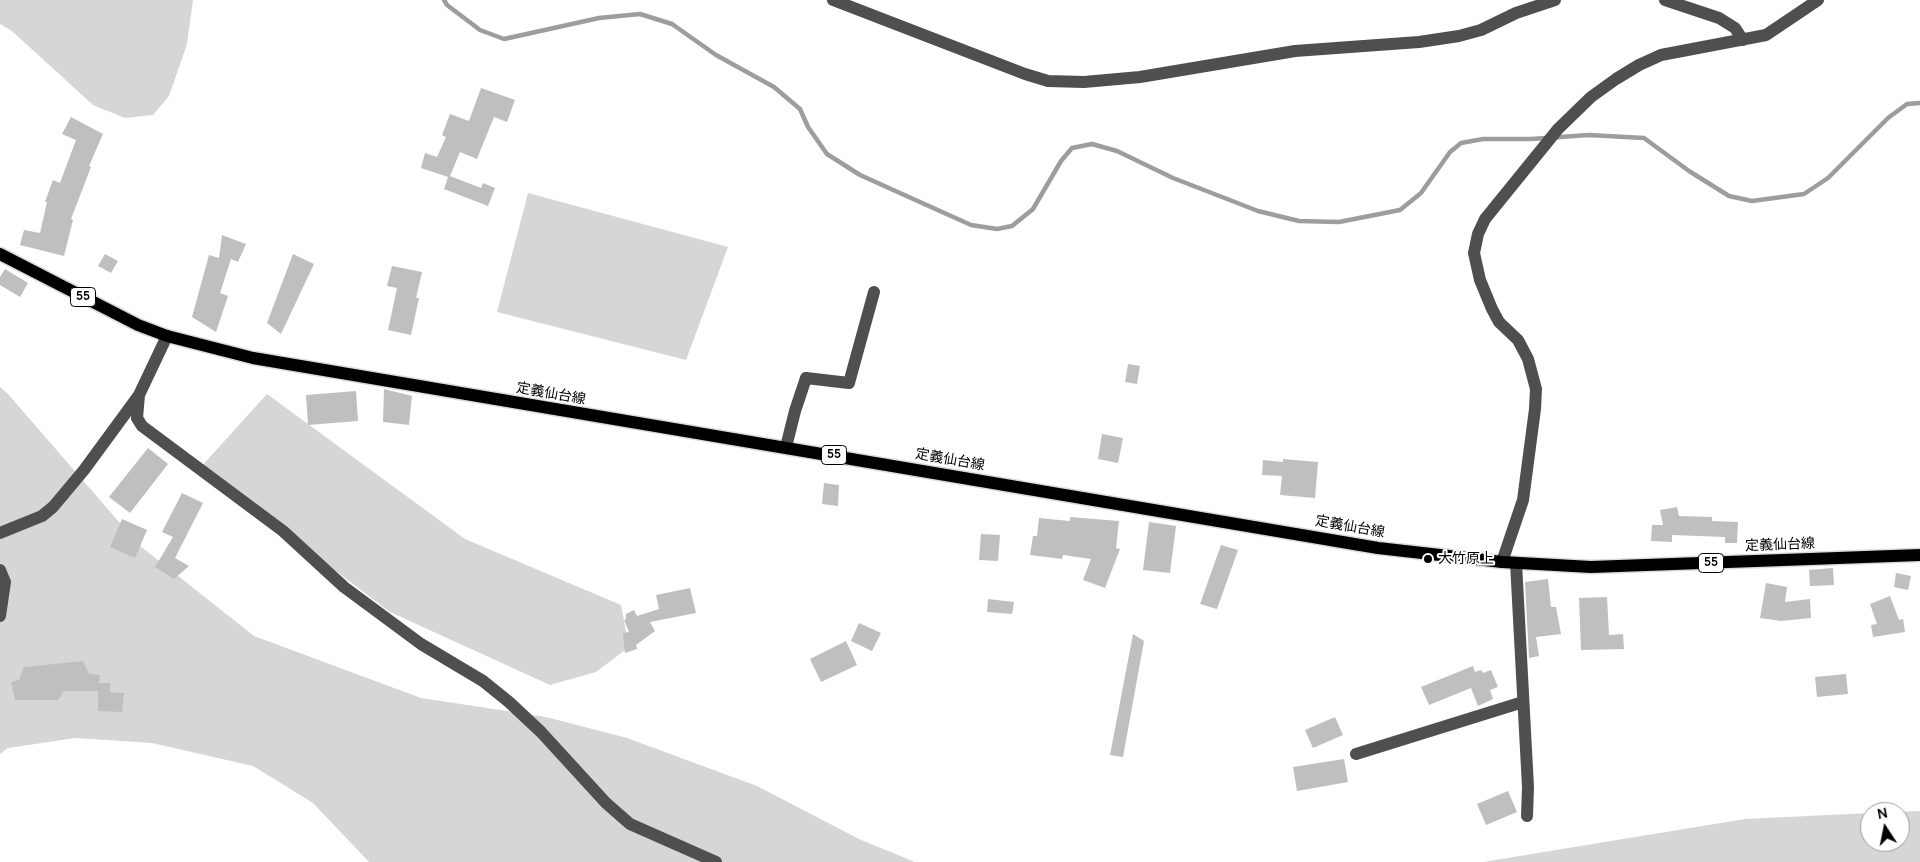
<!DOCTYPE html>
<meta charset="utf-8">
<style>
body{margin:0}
#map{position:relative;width:1920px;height:862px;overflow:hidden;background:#fff;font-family:Manrope,sans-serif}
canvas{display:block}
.north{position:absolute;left:1860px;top:802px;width:50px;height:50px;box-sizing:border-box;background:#fff;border:1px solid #999;border-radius:50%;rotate:349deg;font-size:14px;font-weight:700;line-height:20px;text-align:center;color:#000}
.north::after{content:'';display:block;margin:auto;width:18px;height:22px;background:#000;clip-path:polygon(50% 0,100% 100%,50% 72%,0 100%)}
</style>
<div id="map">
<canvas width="1920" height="862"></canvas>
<div class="north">N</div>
</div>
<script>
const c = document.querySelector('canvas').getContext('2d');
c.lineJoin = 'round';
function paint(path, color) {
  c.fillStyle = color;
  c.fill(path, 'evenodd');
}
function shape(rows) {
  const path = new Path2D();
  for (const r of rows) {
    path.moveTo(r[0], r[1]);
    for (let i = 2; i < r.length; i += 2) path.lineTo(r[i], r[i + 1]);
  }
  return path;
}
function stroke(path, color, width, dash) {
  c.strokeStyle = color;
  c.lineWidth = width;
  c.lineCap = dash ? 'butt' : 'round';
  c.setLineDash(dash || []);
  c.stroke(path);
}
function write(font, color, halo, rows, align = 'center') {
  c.font = font + ' Manrope,"Noto Sans JP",sans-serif';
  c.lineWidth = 4;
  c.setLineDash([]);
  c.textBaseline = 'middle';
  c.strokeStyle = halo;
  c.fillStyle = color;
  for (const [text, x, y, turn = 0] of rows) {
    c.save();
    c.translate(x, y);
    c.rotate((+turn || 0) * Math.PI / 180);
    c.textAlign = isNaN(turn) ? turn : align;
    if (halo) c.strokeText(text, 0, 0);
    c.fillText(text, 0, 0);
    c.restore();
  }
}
paint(shape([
 [0,0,193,0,187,44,169,96,153,115,125,118,93,105,12,31,0,24],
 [528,193,728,247,686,360,497,312],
 [0,387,8,394,139,545,254,636,421,698,546,717,627,738,757,786,859,839,915,862,369,862,313,803,253,766,152,743,76,738,8,748,0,754],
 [267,394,465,539,621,605,629,647,596,672,550,685,390,612,200,468],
 [1920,811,1920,862,1483,862,1745,819,1870,813,1870,842,1900,842,1900,812]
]), '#d6d6d6');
stroke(shape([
 [444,0,447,5,480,30,504,39,599,18,640,14,672,24,716,55,774,87,800,109,808,127,827,154,860,175,971,225,997,229,1012,226,1033,209,1061,161,1072,148,1092,144,1117,151,1173,178,1258,211,1299,221,1339,222,1400,210,1421,193,1450,152,1461,143,1483,139,1531,139,1589,135,1644,138,1689,171,1729,196,1752,201,1804,194,1828,178,1888,118,1907,104,1920,103]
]), '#9d9d9d', 4.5);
paint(shape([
 [481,88,515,100,507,122,494,117,477,159,460,152,450,176,481,188,483,183,495,188,488,206,444,189,448,177,421,168,425,153,437,157,446,137,442,135,450,114,469,121],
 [71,117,103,134,89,166,91,167,71,219,73,220,64,256,20,245,24,230,40,233,47,202,45,202,53,180,60,183,76,140,62,134],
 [222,235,246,244,238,262,231,259,220,293,228,296,216,332,192,317,209,255,219,258],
 [105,254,118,261,111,273,98,266],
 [293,254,314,264,281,334,267,323],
 [392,266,422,272,416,298,419,298,411,335,388,330,397,288,387,286],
 [5,269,28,283,20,297,0,285,0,277],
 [1128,364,1140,366,1137,384,1125,382],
 [384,389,412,396,409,425,383,422],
 [356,391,358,421,308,425,306,395],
 [1102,434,1123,438,1118,463,1098,459],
 [148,448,168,464,130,513,109,497],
 [1283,459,1318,462,1315,498,1280,495,1282,476,1262,475,1263,460,1283,462],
 [824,483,839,485,838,506,822,504],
 [182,493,203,503,175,558,189,566,174,579,155,567,173,537,162,532],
 [1677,507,1679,516,1712,517,1712,521,1738,522,1737,543,1725,543,1725,537,1672,535,1672,542,1651,541,1652,525,1663,525,1660,510],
 [1070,517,1119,521,1116,548,1120,549,1105,588,1083,580,1091,559,1063,555,1062,559,1030,555,1033,536,1037,536,1039,518,1070,521],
 [122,519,147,530,135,558,110,547],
 [1149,522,1176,526,1170,573,1143,570],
 [981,534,1000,535,998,561,979,560],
 [1221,545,1238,550,1217,609,1200,604],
 [1833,568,1834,585,1810,586,1809,570],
 [1896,573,1911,576,1908,590,1894,587],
 [1548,579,1551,607,1556,607,1561,634,1536,637,1539,656,1529,658,1525,582],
 [1766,583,1787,587,1785,602,1810,599,1811,618,1781,621,1760,618],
 [690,588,696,613,650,622,655,631,636,645,637,649,625,653,623,633,629,632,624,620,626,619,626,614,634,610,637,616,659,609,656,595],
 [1890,596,1899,620,1903,619,1905,632,1873,637,1871,625,1877,624,1870,604],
 [1607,597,1609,635,1623,634,1624,649,1581,650,1579,598],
 [988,599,1014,602,1012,614,987,612],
 [859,623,881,633,872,651,851,641],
 [1133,634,1144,641,1123,757,1110,755],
 [846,641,857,665,821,682,810,659],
 [83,661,89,674,100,675,99,683,110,683,110,692,124,693,122,712,98,711,98,691,64,691,58,700,15,700,11,682,19,680,24,667],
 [1473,666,1475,672,1481,670,1483,673,1491,670,1498,687,1490,690,1493,699,1478,706,1471,688,1429,705,1421,687],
 [1846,674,1848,694,1817,697,1815,677],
 [1335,717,1343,735,1313,748,1305,730],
 [1344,759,1348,782,1297,791,1293,767],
 [1508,791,1517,812,1486,825,1477,804]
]), '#bfbfbf');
const major = shape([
 [0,254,138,325,167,336,253,358,1378,548,1502,562,1591,567,1920,555]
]);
stroke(major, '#dbdbdb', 15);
stroke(shape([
 [833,0,1025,74,1048,81,1084,82,1140,77,1295,51,1419,42,1459,36,1481,30,1516,13,1555,0],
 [1665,0,1719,18,1735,28,1743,40],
 [139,395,137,418,142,426,283,531,344,587,421,644,483,681,509,702,541,732,606,803,630,824,716,862],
 [786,447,795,411,806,378,849,383,874,292],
 [0,533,42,516,53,507,84,470,139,395,167,336],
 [1502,562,1523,500,1535,409,1536,389,1528,359,1518,340,1499,322,1492,309,1480,280,1474,253,1478,234,1485,219,1558,129,1591,97,1616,79,1639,65,1661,55,1766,35,1818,0],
 [1516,563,1528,787,1527,816],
 [0,570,5,582,0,616],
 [1356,754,1523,702]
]), '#4f4f4f', 12);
stroke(major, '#000', 12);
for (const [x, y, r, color] of [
 [1428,559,5,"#000"]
]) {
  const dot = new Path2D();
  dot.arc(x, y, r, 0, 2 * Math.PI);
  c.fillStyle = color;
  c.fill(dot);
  stroke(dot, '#fff', 2);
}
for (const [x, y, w] of [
 [83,297,25],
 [834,455,25],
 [1711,563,25]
]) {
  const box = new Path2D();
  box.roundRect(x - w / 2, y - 9.5, w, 19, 4);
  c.fillStyle = '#fff';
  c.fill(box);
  stroke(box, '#000', 1);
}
write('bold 12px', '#000', null, [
 ["55",83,297],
 ["55",834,455],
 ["55",1711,563]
]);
write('14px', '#000', '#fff', [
 ["定義仙台線",551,394,10],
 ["定義仙台線",950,460,10],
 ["定義仙台線",1350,527,10],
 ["定義仙台線",1780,545,-2]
]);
write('14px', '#000', '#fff', [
 ["大竹原上",1438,559]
], 'left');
</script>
